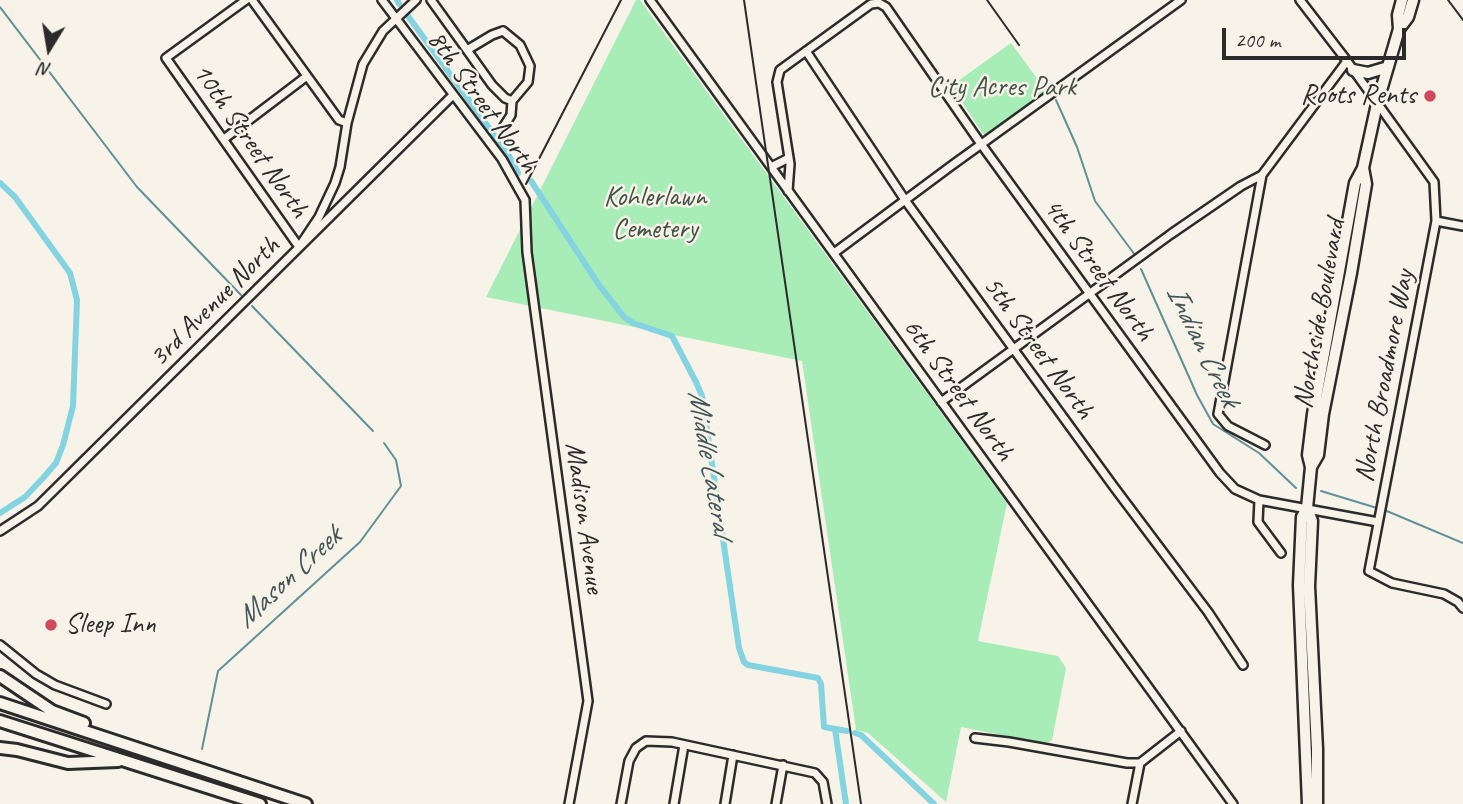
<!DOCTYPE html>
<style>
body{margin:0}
#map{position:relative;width:1463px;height:804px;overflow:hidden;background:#f7f3e8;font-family:Caveat,sans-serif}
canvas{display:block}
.north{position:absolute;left:14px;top:14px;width:70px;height:70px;-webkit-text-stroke:5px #f7f3e8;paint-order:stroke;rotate:191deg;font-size:19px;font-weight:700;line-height:28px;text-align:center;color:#2b2b2b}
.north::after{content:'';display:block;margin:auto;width:24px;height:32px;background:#2b2b2b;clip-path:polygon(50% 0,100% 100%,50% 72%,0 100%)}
.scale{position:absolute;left:1222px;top:28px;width:184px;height:32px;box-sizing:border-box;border:4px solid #2b2b2b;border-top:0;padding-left:9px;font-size:21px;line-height:24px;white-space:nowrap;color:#2b2b2b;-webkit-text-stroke:5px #f7f3e8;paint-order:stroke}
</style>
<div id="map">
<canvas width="1463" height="804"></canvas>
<div class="north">N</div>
<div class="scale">200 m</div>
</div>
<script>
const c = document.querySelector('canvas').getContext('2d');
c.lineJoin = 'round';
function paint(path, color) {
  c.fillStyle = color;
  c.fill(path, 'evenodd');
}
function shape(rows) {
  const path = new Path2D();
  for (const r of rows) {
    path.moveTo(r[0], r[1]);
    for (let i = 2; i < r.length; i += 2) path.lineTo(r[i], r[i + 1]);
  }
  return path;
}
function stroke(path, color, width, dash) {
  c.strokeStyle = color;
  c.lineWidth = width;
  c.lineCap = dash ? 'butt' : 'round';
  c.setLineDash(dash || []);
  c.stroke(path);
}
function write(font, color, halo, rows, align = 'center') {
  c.font = font + ' Caveat,sans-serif';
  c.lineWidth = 5;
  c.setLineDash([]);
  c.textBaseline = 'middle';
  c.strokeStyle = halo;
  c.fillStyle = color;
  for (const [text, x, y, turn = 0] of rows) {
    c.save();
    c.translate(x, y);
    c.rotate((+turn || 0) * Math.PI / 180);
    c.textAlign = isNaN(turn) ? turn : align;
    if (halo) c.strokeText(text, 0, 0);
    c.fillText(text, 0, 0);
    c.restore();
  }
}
paint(shape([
 [636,0,640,0,1007,503,978,641,1058,656,1066,668,1052,740,1046,744,961,727,946,802,868,733,856,730,802,361,486,297],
 [1011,43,1048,93,986,138,951,86]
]), '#a8edb8');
stroke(shape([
 [0,7,137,187,241,295],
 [1056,100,1077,147,1095,201,1135,255],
 [1141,269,1197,395,1213,424,1259,453,1296,488],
 [252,306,373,431],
 [1321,491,1377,508],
 [1382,509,1463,543],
 [202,749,218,671,360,542,401,486,396,460,384,443]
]), '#609098', 2);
stroke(shape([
 [397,0,399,4],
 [408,16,508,154,518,173],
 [531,181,599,285,624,317,633,323,672,336,696,382,702,396,739,648,744,662,748,665,818,678,821,684,824,727,847,731],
 [0,183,15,197,70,273,77,300,73,406,63,445,56,463,43,478,25,497,0,513],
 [835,729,846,804],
 [855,733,861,735,934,804]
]), '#84d3e0', 6);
const minor = shape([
 [246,0,166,58,299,247,319,217,335,183,340,167,347,123,363,64,383,31,416,0],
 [252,0,339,120,347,123],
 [382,0,502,159,525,200,527,252,588,701,569,804],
 [431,0,467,50],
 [650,0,1233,804],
 [1300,0,1347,61,1434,182,1436,221,1369,571,1392,583,1444,594,1458,602,1463,608],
 [503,31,520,45,530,66,528,82,512,101,505,98,492,85,467,50,492,35,503,31],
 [806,51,905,200,1114,487,1208,612,1243,665],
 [504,126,511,115,512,101],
 [224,139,307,76],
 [771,167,789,158],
 [1262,175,1218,414,1228,426,1265,445],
 [788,191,790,164,777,82,780,70,871,4,879,3,886,7,981,144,1220,473,1235,489,1259,500,1258,522,1281,553],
 [1436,221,1463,226],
 [834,253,951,166,1181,0],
 [941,402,1171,234,1241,186,1262,175,1347,61],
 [1259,500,1378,522],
 [0,531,38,506,453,95],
 [0,645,36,674,55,685,106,704],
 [975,738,1009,742,1127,763,1140,763,1181,731],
 [621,804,629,761,636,748,646,741,672,742,815,773,823,782,827,804],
 [674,804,684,745],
 [725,804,733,755],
 [776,804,783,765],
 [1132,804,1140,763]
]);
const major = shape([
 [1399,29,1408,17,1413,0],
 [1353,70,1368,73,1388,67],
 [1311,467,1318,455,1323,414,1351,273,1366,184,1363,168],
 [1307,508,1302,517,1299,585,1308,804],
 [1317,804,1317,749,1309,586,1312,521,1307,508,1311,467,1308,455,1313,414,1355,183,1363,168,1377,104,1399,29,1398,15,1402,0]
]);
const highway = shape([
 [0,676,52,711,84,723],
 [0,703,306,804],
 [0,721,260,804],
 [0,748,17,750,68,763,118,761]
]);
stroke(minor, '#2b2b2b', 12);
stroke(major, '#2b2b2b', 15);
stroke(highway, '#2b2b2b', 16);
stroke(minor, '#f7f3e8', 7);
stroke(major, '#f7f3e8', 10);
stroke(highway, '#f7f3e8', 10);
stroke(shape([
 [744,0,861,804],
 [987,0,1019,45],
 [1448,0,1463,20],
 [526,184,621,0]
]), '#2b2b2b', 2);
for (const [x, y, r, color] of [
 [1430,96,7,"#d1495b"],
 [51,625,7,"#d1495b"]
]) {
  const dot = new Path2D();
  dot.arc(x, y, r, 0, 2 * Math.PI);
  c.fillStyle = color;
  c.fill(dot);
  stroke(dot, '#f7f3e8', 2.5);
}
write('28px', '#445247', '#f7f3e8', [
 ["City Acres Park",1002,88],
 ["Kohlerlawn",655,198],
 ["Cemetery",655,230]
]);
write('28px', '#2b2b2b', '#f7f3e8', [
 ["Roots Rents",1416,96],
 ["Sleep Inn",65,625,"left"]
], 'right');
write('28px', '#2b2b2b', '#f7f3e8', [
 ["8th Street North",482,102,54],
 ["10th Street North",250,141,55],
 ["4th Street North",1098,270,54],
 ["3rd Avenue North",215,302,-45],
 ["Northside Boulevard",1320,314,-80],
 ["5th Street North",1038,348,54],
 ["North Broadmore Way",1385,376,-79],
 ["6th Street North",958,390,54],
 ["Madison Avenue",584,518,82]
]);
write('italic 30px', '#415558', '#f7f3e8', [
 ["Indian Creek",1202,346,64],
 ["Middle Lateral",709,463,80],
 ["Mason Creek",289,578,-43]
]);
</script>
